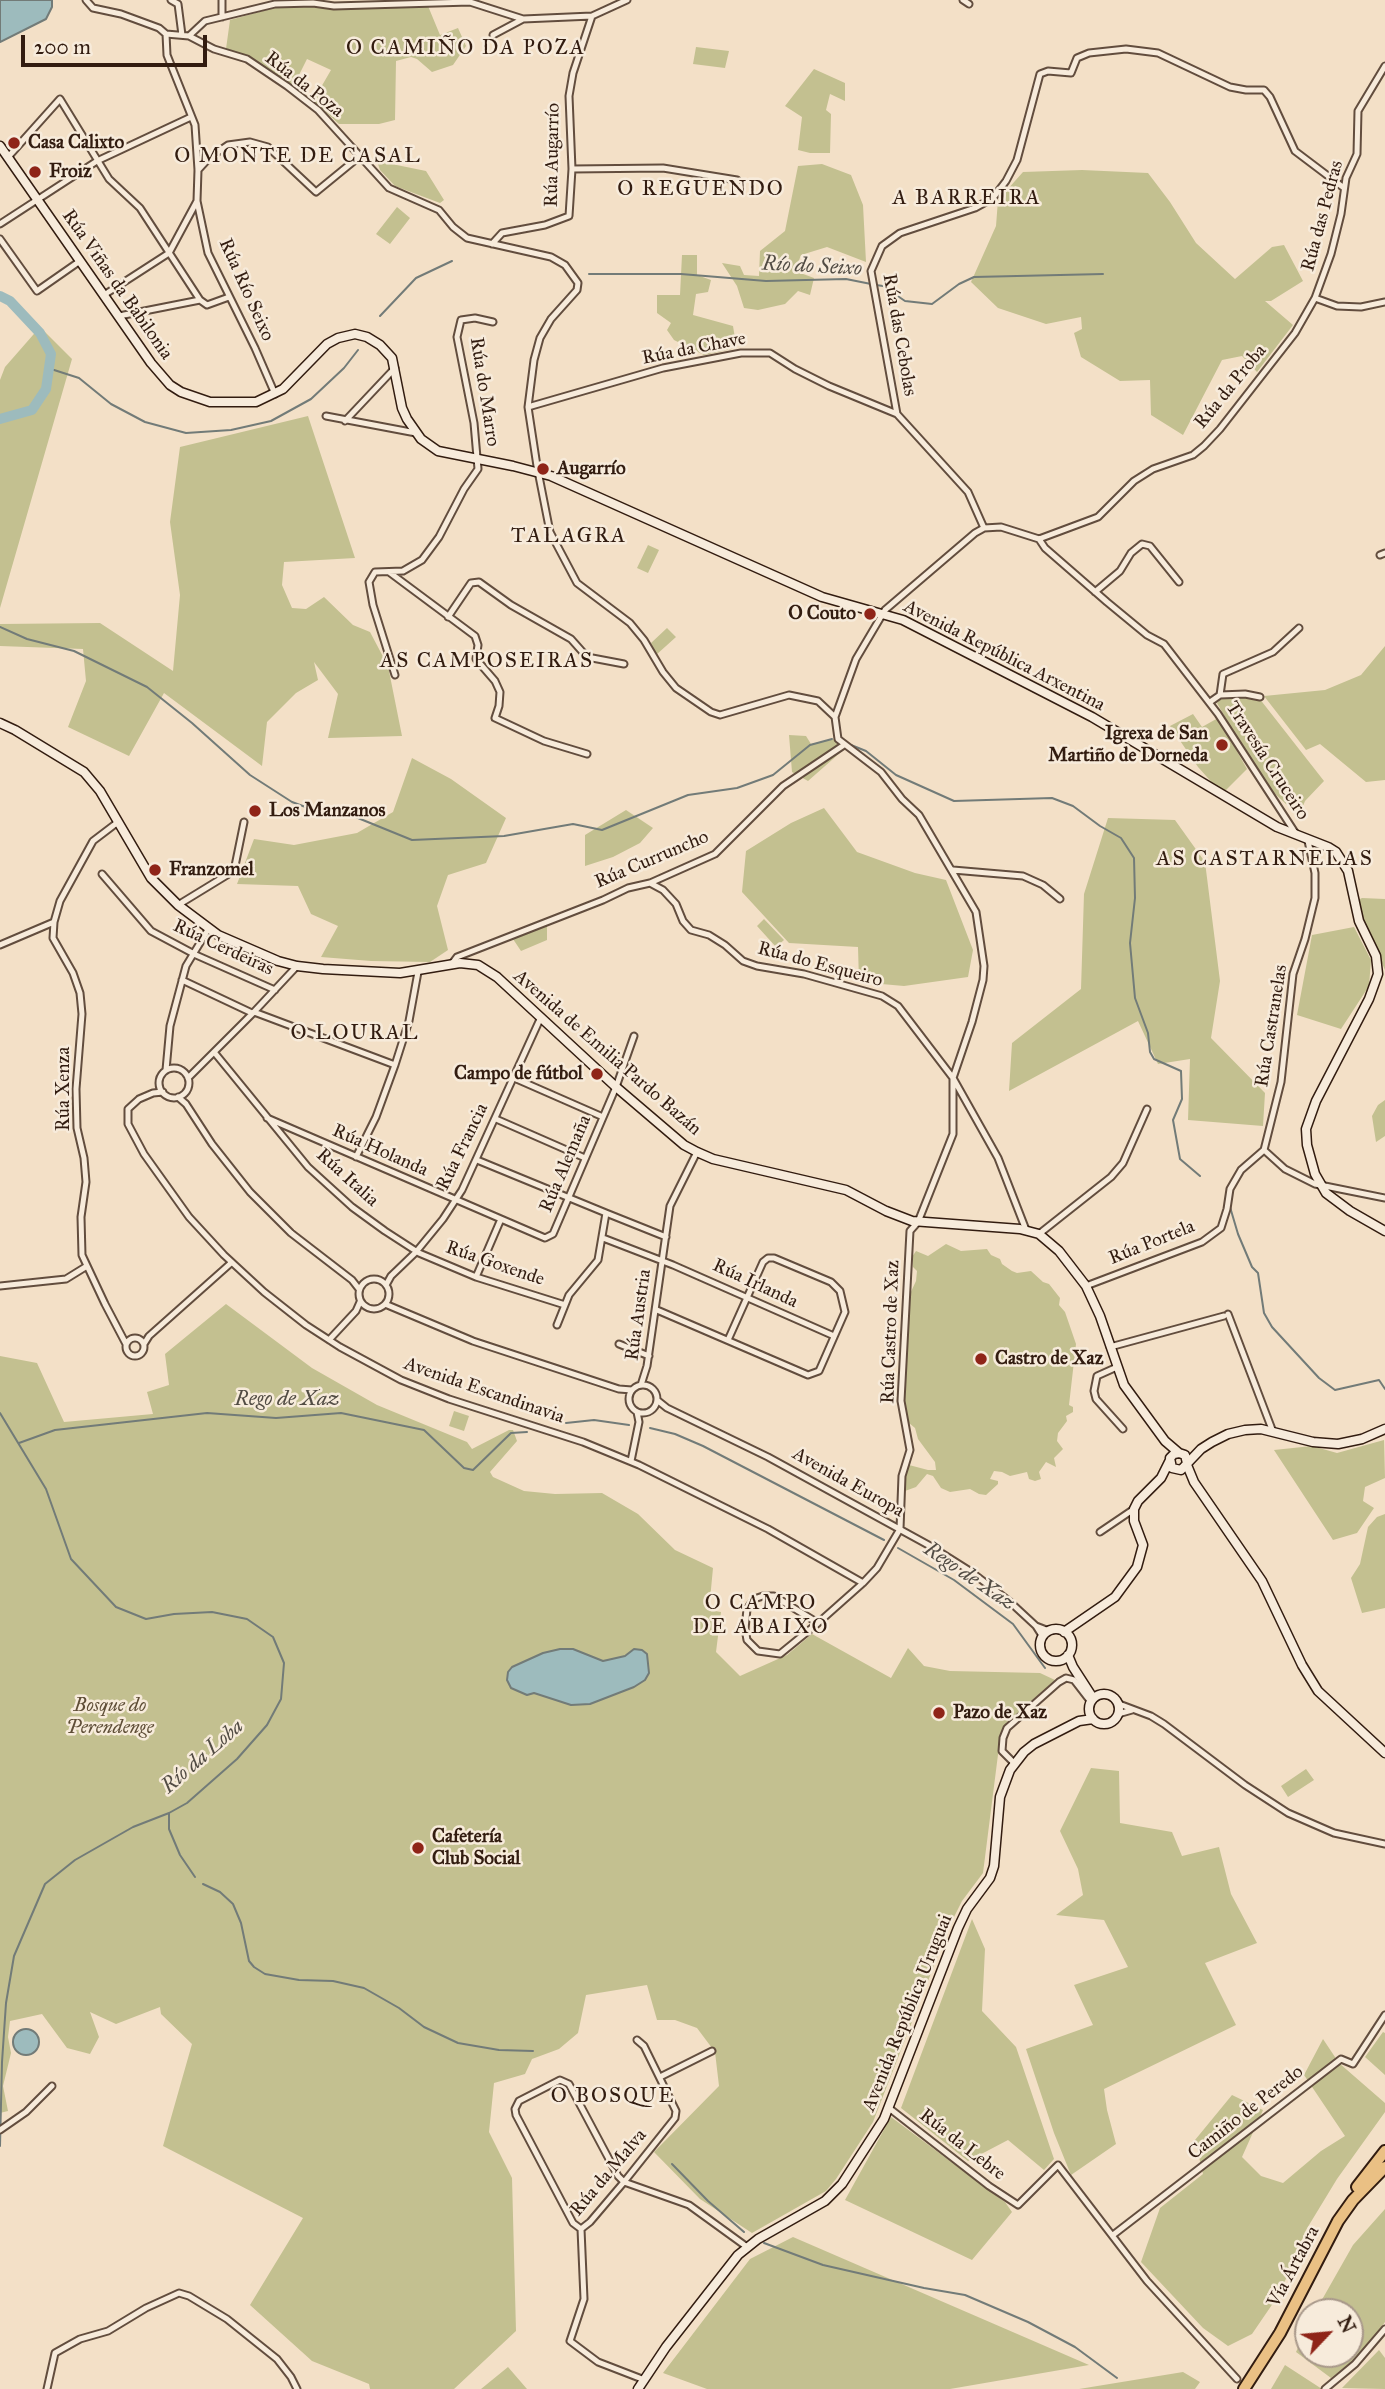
<!DOCTYPE html>
<meta charset="utf-8">
<style>
body{margin:0}
#map{position:relative;width:1385px;height:2389px;overflow:hidden;background:#f3e0c7;font-family:"IM FELL Great Primer",serif}
canvas{display:block}
.north{position:absolute;left:1294px;top:2298px;width:70px;height:70px;box-sizing:border-box;background:#f7ebdb;border:2px solid #a8988a;border-radius:50%;rotate:64deg;font-size:19px;font-weight:700;line-height:28px;text-align:center;color:#321c10}
.north::after{content:'';display:block;margin:auto;width:24px;height:32px;background:#8f2418;clip-path:polygon(50% 0,100% 100%,50% 72%,0 100%)}
.scale{position:absolute;left:21px;top:35px;width:186px;height:32px;box-sizing:border-box;border:4px solid #321c10;border-top:0;padding-left:9px;font-size:21px;line-height:24px;white-space:nowrap;color:#321c10;-webkit-text-stroke:5px #f7ebdb;paint-order:stroke}
</style>
<div id="map">
<canvas width="1385" height="2389"></canvas>
<div class="north">N</div>
<div class="scale">200 m</div>
</div>
<script>
const c = document.querySelector('canvas').getContext('2d');
c.lineJoin = 'round';
function paint(path, color) {
  c.fillStyle = color;
  c.fill(path, 'evenodd');
}
function shape(rows) {
  const path = new Path2D();
  for (const r of rows) {
    if (r.length === 3) {
      path.moveTo(r[0] + r[2], r[1]);
      path.arc(r[0], r[1], r[2], 0, 2 * Math.PI);
      continue;
    }
    path.moveTo(r[0], r[1]);
    for (let i = 2; i < r.length; i += 2) path.lineTo(r[i], r[i + 1]);
  }
  return path;
}
function stroke(path, color, width, dash) {
  c.strokeStyle = color;
  c.lineWidth = width;
  c.lineCap = dash ? 'butt' : 'round';
  c.setLineDash(dash || []);
  c.stroke(path);
}
function write(font, color, halo, rows, align = 'center') {
  c.font = font + ' "IM FELL Great Primer",serif';
  c.lineWidth = 5;
  c.setLineDash([]);
  c.textBaseline = 'middle';
  c.strokeStyle = halo;
  c.fillStyle = color;
  for (const [text, x, y, turn = 0] of rows) {
    c.save();
    c.translate(x, y);
    c.rotate((+turn || 0) * Math.PI / 180);
    c.textAlign = isNaN(turn) ? turn : align;
    if (halo) c.strokeText(text, 0, 0);
    c.fillText(text, 0, 0);
    c.restore();
  }
}
paint(shape([
 [281,6,378,9,428,6,440,35,458,28,466,46,453,65,432,72,417,59,411,57,396,61,395,120,379,124,339,124,313,101,331,70,307,59,293,87,244,55,226,49,230,20],
 [696,47,729,51,725,68,693,64],
 [814,69,845,83,845,101,830,94,826,110,831,114,830,153,810,153,798,150,802,117,785,106],
 [377,161,426,171,444,200,440,203,395,186,380,170],
 [822,164,851,175,863,205,866,262,827,247,801,255,795,271,814,278,810,295,798,291,785,304,758,310,744,308,737,286,722,263,740,266,744,275,759,276,760,251,785,231,798,166],
 [1082,170,1148,173,1170,202,1196,243,1235,279,1272,247,1284,245,1303,281,1271,301,1265,301,1293,325,1257,372,1242,356,1222,360,1183,435,1151,415,1150,380,1120,381,1081,357,1074,333,1082,329,1081,317,1046,324,998,308,971,282,996,226,998,200,1023,172],
 [397,207,410,218,390,244,376,234],
 [682,255,697,255,697,275,711,280,708,292,696,294,693,315,733,326,735,338,720,343,732,349,704,355,674,340,667,330,671,323,657,313,657,295,680,295],
 [40,327,72,359,0,608,0,380,5,367],
 [308,416,355,558,284,562,282,585,292,608,306,609,324,597,353,625,370,632,388,666,402,736,328,738,338,694,314,662,318,680,296,693,267,722,262,766,164,693,129,756,68,727,86,681,83,649,0,646,0,624,100,623,173,671,180,595,170,522,180,447],
 [648,545,659,550,648,573,637,568],
 [667,628,676,637,656,655,651,643],
 [1385,646,1385,780,1366,782,1320,744,1306,750,1264,696,1325,690,1361,675],
 [1222,698,1259,698,1324,781,1305,801,1299,816,1273,792,1246,754,1217,703],
 [1193,714,1202,727,1218,718,1247,769,1225,791,1216,787,1198,767,1170,726],
 [789,735,806,736,811,744,835,739,841,752,808,781,792,772],
 [412,758,451,779,506,818,486,863,448,875,437,906,448,950,430,962,371,961,321,957,338,926,311,914,298,886,237,884,254,839,294,845,357,833,393,812],
 [824,808,857,852,915,873,946,880,973,950,968,977,904,986,859,982,858,947,789,943,742,892,746,851,791,823],
 [626,810,653,828,640,843,613,857,585,866,585,835],
 [1108,818,1175,820,1205,862,1220,981,1211,1038,1265,1093,1263,1126,1188,1120,1190,1059,1158,1064,1138,1021,1009,1091,1012,1043,1081,989,1084,894],
 [1362,898,1385,899,1385,970,1358,909,1358,900],
 [764,919,784,940,776,947,757,926],
 [547,924,547,940,521,951,513,939],
 [1354,927,1371,960,1369,986,1341,1029,1297,1015,1312,935],
 [1385,1100,1385,1136,1376,1142,1372,1116,1378,1105],
 [946,1244,961,1251,987,1249,991,1255,1000,1259,1002,1264,1012,1271,1017,1273,1031,1271,1043,1282,1049,1284,1060,1298,1059,1305,1065,1312,1076,1344,1069,1405,1073,1407,1073,1412,1066,1416,1067,1421,1058,1433,1057,1441,1063,1449,1054,1458,1056,1467,1046,1462,1039,1472,1041,1479,1035,1481,1029,1479,1027,1472,1010,1476,1002,1472,994,1471,990,1479,998,1481,998,1484,986,1495,979,1494,970,1489,950,1492,941,1488,933,1476,927,1474,916,1487,905,1491,899,1479,900,1473,909,1465,928,1470,936,1470,935,1462,918,1439,915,1428,903,1418,906,1411,900,1363,906,1338,902,1311,916,1281,917,1271,913,1267,912,1257,916,1251,928,1256],
 [226,1304,312,1368,377,1405,467,1442,472,1449,509,1430,513,1430,517,1441,490,1472,493,1477,524,1491,555,1494,602,1493,638,1514,675,1550,713,1568,709,1610,721,1612,716,1652,740,1676,787,1655,812,1634,891,1678,908,1648,924,1666,950,1671,1040,1673,1055,1680,1007,1722,1001,1731,983,1873,962,1901,949,1927,873,2122,836,2179,826,2191,752,2233,700,2199,654,2152,719,2086,715,2052,697,2028,675,2020,657,2020,647,1985,586,1995,578,2033,559,2049,532,2059,525,2074,494,2083,489,2132,512,2178,516,2331,454,2389,370,2389,369,2384,312,2361,250,2305,303,2218,163,2146,192,2044,161,2014,160,2007,116,2024,90,2012,99,2037,90,2054,67,2048,42,2014,10,2021,8,2037,11,2053,3,2086,8,2111,0,2113,0,1356,37,1363,64,1422,153,1414,147,1392,169,1385,165,1354],
 [454,1411,469,1416,464,1431,449,1426],
 [1384,1440,1385,1478,1365,1487,1363,1501,1374,1508,1357,1533,1333,1540,1274,1450,1312,1446,1337,1453],
 [1385,1514,1385,1608,1362,1613,1351,1578,1360,1564,1368,1527,1377,1517],
 [1091,1768,1119,1771,1120,1823,1172,1832,1182,1856,1219,1847,1231,1894,1257,1943,1205,1963,1236,2025,1104,2089,1107,2110,1116,2144,1071,2175,1054,2133,1026,2049,1093,2025,1074,1985,1128,1967,1104,1920,1056,1915,1083,1895,1078,1869,1060,1831],
 [1306,1769,1314,1780,1288,1797,1281,1786],
 [972,1919,985,1949,982,2011,1016,2047,1054,2159,1044,2170,1008,2140,968,2161,901,2108],
 [1383,2032,1385,2033,1385,2075,1365,2057],
 [1323,2039,1339,2063,1385,2103,1385,2112,1337,2179,1306,2230,1280,2293,1252,2334,1228,2346,1203,2328,1141,2262,1160,2208,1203,2174,1195,2140,1232,2095,1263,2110,1242,2157,1261,2176,1283,2183,1321,2151,1345,2136,1304,2075],
 [891,2117,1005,2202,1012,2212,972,2260,845,2200],
 [1385,2209,1385,2322,1365,2351,1331,2378,1296,2352,1308,2326,1308,2354,1350,2354,1350,2312,1315,2312,1353,2245],
 [793,2237,1089,2365,950,2389,707,2389,663,2373,750,2259],
 [1379,2350,1385,2358,1385,2389,1342,2388],
 [1285,2365,1322,2389,1271,2389],
 [508,2367,527,2389,481,2389],
 [1183,2372,1200,2382,1195,2389,1079,2389]
]), '#c3c090');
const water = shape([
 [0,0,52,0,52,7,46,19,0,42,0,0],
 [560,1649,573,1649,603,1661,625,1656,634,1649,642,1650,647,1654,649,1673,645,1680,634,1687,590,1704,571,1705,534,1693,527,1695,511,1688,507,1680,508,1672,512,1667,543,1653,560,1649],
 [26,2042,13]
]);
paint(water, '#9dbbbd');
stroke(water, '#727b78', 2);
stroke(shape([
 [589,274,681,274,766,281,846,279,871,284],
 [876,285,883,286,905,301,932,304,959,284,974,277,1103,274],
 [380,316,416,278,452,261],
 [51,369,79,378,111,404,145,422,186,433,231,430,271,421,311,399,344,368,358,350],
 [0,627,27,639,74,651,147,687,192,723,250,775,292,802,327,815,353,816,412,840,504,836,573,824,602,830,688,795,737,788,773,775,810,745,832,739],
 [851,745,866,751,896,775,954,801,1052,798,1073,806,1100,826,1121,838,1134,858,1135,898,1130,943,1135,998,1148,1033,1150,1052,1154,1059,1181,1071,1182,1099,1173,1120,1180,1159,1200,1176],
 [1230,1207,1238,1234,1252,1267,1258,1273,1264,1313,1272,1327,1319,1378,1335,1390,1379,1380,1385,1389],
 [0,1413,46,1489,71,1559,116,1607,146,1619,174,1614,212,1612,247,1619,273,1637,284,1663,281,1699,267,1725,237,1759,187,1803,169,1813,133,1827,75,1860,45,1884,14,1956,6,2003,2,2062,0,2146],
 [566,1423,594,1420,629,1425],
 [650,1428,675,1434,703,1446,884,1540],
 [19,1443,55,1430,207,1413,276,1418,341,1413,424,1430,464,1468,473,1470,511,1433,527,1432],
 [898,1548,954,1580,1013,1624,1045,1668],
 [169,1813,169,1829,180,1855,195,1877],
 [203,1884,220,1892,233,1904,241,1923,249,1961,254,1967,265,1974,299,1980,333,1981,364,1988,399,2008,424,2027,458,2043,499,2050,533,2051],
 [672,2164,708,2201,744,2232],
 [764,2243,823,2265,924,2288,965,2295,1028,2322,1075,2347,1117,2378]
]), '#727b78', 2);
stroke(shape([
 [0,296,10,301,40,333,51,354,46,389,32,410,0,419]
]), '#9dbbbd', 10);
const street = shape([
 [86,0,93,8,121,14,159,28,166,34,189,36,205,21,275,4,313,3,334,6,470,2,523,19,592,16,627,0],
 [171,0,178,4,182,35],
 [963,0,969,4],
 [222,17,222,0],
 [166,34,167,55,195,125,198,170,197,201,208,253,255,348,275,394],
 [493,35,523,19],
 [189,36,214,49,247,59,287,86,318,110,389,188,439,210,453,227,467,238,551,257,565,265,578,283,577,290,551,319,540,338,534,360,528,407,537,466,550,532,577,583,630,623,644,640,663,672,676,688,711,712,720,715,789,695,818,701,835,717],
 [9,156,60,99,109,179,140,208,200,300],
 [572,169,663,168,737,180],
 [198,170,209,158,228,145,250,142,268,147,316,192,360,156],
 [0,224,97,161,191,117],
 [0,239,37,291,80,261],
 [492,244,502,233,545,225,569,216,572,169,569,96,573,73,592,16],
 [104,295,169,253,197,201],
 [1315,298,1331,254,1341,214,1346,178,1357,154,1358,111,1385,66],
 [119,316,200,300,207,305,229,297],
 [528,407,663,368,741,353,770,353,795,369,829,386,897,414],
 [326,416,416,433],
 [345,421,395,368],
 [984,528,968,492,897,414,871,271,882,246,900,233,975,208,993,198,1006,181,1017,160,1040,74,1048,71,1071,73,1077,58,1089,53,1126,49,1158,53,1230,87,1246,90,1264,90,1270,97,1295,151,1344,188],
 [1039,539,1045,548,1107,602,1147,635,1164,644,1218,714,1296,834],
 [1380,555,1385,553],
 [389,572,475,636,478,645,476,659,495,681,500,692,499,706,495,718,544,741,587,754],
 [1095,592,1120,571,1131,553,1142,544,1150,546,1179,582],
 [448,617,471,583,479,582,511,605,571,639,587,657,624,664],
 [395,675,373,605,369,582,375,572,403,571,422,560,439,537,464,489,478,469,474,423,457,337,461,320,475,318,493,322],
 [1220,695,1245,694,1260,697],
 [1210,702,1220,695,1223,674,1273,652,1299,628],
 [118,822,93,841,60,901,54,922,53,938,73,973,80,993,82,1014,76,1089,77,1128,84,1158,86,1182,81,1217,82,1255,105,1304,126,1344],
 [953,870,1023,876,1043,885,1060,899],
 [102,874,151,931,196,955,275,990],
 [650,883,663,890,676,904,683,921,691,930,709,935,725,945,743,961,757,966,804,974,882,996,898,1006,953,1078,953,1134,918,1222,910,1231,901,1401,910,1450,902,1476,900,1529,877,1568,863,1583,818,1623,780,1654,758,1651,747,1640,745,1629,747,1609,754,1599,763,1596,774,1596,818,1623],
 [178,905,227,875,235,866,244,822],
 [0,945,54,922],
 [451,965,457,957,603,900,628,888,650,883,715,854,783,786,844,745],
 [297,966,254,1012,395,1065],
 [182,980,252,1013],
 [214,1052,308,1167,352,1207,385,1231,419,1253,476,1277,565,1305],
 [174,1083,15],
 [166,1070,170,1026,186,966,209,928],
 [188,1078,254,1012],
 [514,1078,603,1117],
 [163,1092,153,1093,139,1099,128,1109,128,1124,144,1154,189,1217,224,1255,264,1292,306,1325,340,1347,401,1380,449,1399,583,1442,639,1465,768,1529,863,1583],
 [178,1097,186,1104,212,1144,250,1192,291,1233,352,1280,359,1289],
 [267,1118,545,1238,553,1234,616,1087,634,1036],
 [496,1119,585,1158],
 [1264,1150,1281,1082,1293,974,1305,939,1315,898,1315,873,1308,841],
 [1264,1150,1285,1169,1315,1184,1385,1198],
 [356,1157,376,1117,395,1065,409,1021,418,972],
 [477,1160,606,1213],
 [1026,1230,998,1158,953,1078,972,1022,983,980,984,966,976,912,919,815,902,799,881,772,838,739,835,717,856,659,885,610,975,533,984,528,1001,527,1039,539,1098,517,1134,481,1153,469,1193,455,1204,446,1220,429,1295,333,1315,298,1337,306,1361,307,1385,302],
 [1039,1234,1111,1177,1123,1163,1147,1109],
 [603,1238,673,1265,834,1336],
 [476,1277,501,1219],
 [374,1294,15],
 [386,1285,391,1276,416,1252,443,1219,462,1190,541,1017],
 [0,1286,66,1279,87,1266],
 [1086,1286,1202,1242,1221,1228,1227,1209,1230,1189,1241,1170,1264,1150],
 [385,1304,473,1341,619,1389,632,1390],
 [657,1310,808,1375,819,1371,845,1312,840,1291,831,1282,774,1258,768,1258,763,1262,728,1340],
 [1228,1314,1273,1432],
 [557,1325,569,1295,598,1260,606,1213,666,1237],
 [135,1347,9],
 [329,1340,356,1311,360,1302],
 [144,1344,149,1336,231,1263],
 [619,1344,649,1356],
 [1110,1347,1224,1316],
 [1117,1367,1097,1376,1094,1391,1096,1399,1123,1429],
 [643,1399,14],
 [641,1385,647,1366,670,1206,697,1152],
 [657,1400,667,1408,768,1457,932,1547,970,1571,1009,1601,1036,1626,1043,1637],
 [631,1461,639,1422,637,1412],
 [1100,1532,1134,1509],
 [1036,1626,1049,1631],
 [1119,1704,1151,1716,1164,1724,1245,1785,1288,1813,1334,1833,1385,1844],
 [1118,1714,1132,1710],
 [1015,1764,1002,1751,1003,1738,1007,1728,1059,1682,1066,1678,1074,1680,1091,1702],
 [637,2040,644,2046,676,2111,675,2118,624,2182,590,2222,581,2229,584,2299,570,2341,598,2362,642,2379],
 [660,2077,712,2051],
 [889,2108,989,2186,1018,2205,1058,2165,1147,2281,1237,2379],
 [0,2130,26,2112,52,2086],
 [581,2229,573,2223,516,2115,515,2109,519,2101,560,2080,569,2084,618,2176,624,2182,689,2205,747,2247],
 [1113,2235,1341,2059,1353,2064,1385,2015],
 [47,2389,55,2353,80,2339,108,2331,146,2308,179,2293,189,2296,227,2319,277,2359,291,2377,297,2389],
 [1325,2389,1355,2364,1385,2329]
]);
const secondary = shape([
 [0,146,151,363,170,385,181,392,210,402,256,402,283,389,327,344,338,338,355,334,367,337,380,345,392,358,402,408,407,419,421,439,438,451,513,466,551,476,822,597,903,620,1092,717,1277,827,1328,847,1336,852,1348,871,1359,921,1376,956,1378,974,1369,999,1316,1101,1306,1129,1307,1145,1315,1174,1326,1193,1350,1211,1385,1231],
 [0,723,15,730,84,772,100,791,151,878,178,905,218,935,278,961,297,966,323,969,400,973,460,963,478,965,497,977,616,1087,684,1145,697,1152,713,1159,846,1190,886,1211,912,1221,1020,1229,1039,1234,1059,1251,1086,1286,1100,1316,1124,1385,1165,1441,1179,1453],
 [1187,1463,1185,1455,1179,1453,1174,1454,1170,1458,1172,1468,1181,1470,1201,1449,1212,1442,1228,1434,1245,1430,1261,1429,1313,1442,1338,1444,1362,1439,1385,1429],
 [1187,1465,1194,1482,1262,1581,1302,1665,1318,1691,1385,1753],
 [1056,1645,16],
 [1064,1632,1115,1597,1137,1567,1143,1545,1134,1521,1134,1509,1138,1501,1161,1478,1170,1460],
 [1068,1655,1073,1667,1093,1698],
 [1104,1709,15],
 [638,2389,666,2347,738,2255,758,2239,825,2201,842,2184,884,2119,958,1928,967,1909,990,1878,994,1866,1000,1797,1010,1770,1024,1752,1034,1744,1079,1721,1093,1719]
]);
const highway = shape([
 [1357,2187,1385,2151],
 [1244,2389,1280,2333,1338,2221,1353,2200,1385,2167]
]);
stroke(street, '#624d3e', 9);
stroke(secondary, '#321c10', 11);
stroke(highway, '#321c10', 14);
stroke(street, '#f7ebdb', 5);
stroke(secondary, '#f7ebdb', 8);
stroke(highway, '#eac084', 10);
for (const [x, y, r, color] of [
 [14,143,7,"#8f2418"],
 [35,172,7,"#8f2418"],
 [543,469,7,"#8f2418"],
 [870,614,7,"#8f2418"],
 [1222,745,7,"#8f2418"],
 [255,811,7,"#8f2418"],
 [155,870,7,"#8f2418"],
 [597,1074,7,"#8f2418"],
 [981,1359,7,"#8f2418"],
 [939,1713,7,"#8f2418"],
 [418,1848,7,"#8f2418"]
]) {
  const dot = new Path2D();
  dot.arc(x, y, r, 0, 2 * Math.PI);
  c.fillStyle = color;
  c.fill(dot);
  stroke(dot, '#f7ebdb', 2.5);
}
write('19px', '#321c10', '#f7ebdb', [
 ["Rúa da Poza",304,85,38],
 ["Rúa Augarrío",553,155,-89],
 ["Rúa das Pedras",1323,216,-75],
 ["Rúa Viñas da Babilonia",117,285,55],
 ["Rúa Río Seixo",246,290,66],
 ["Rúa das Cebolas",899,335,80],
 ["Rúa da Chave",694,349,-11],
 ["Rúa da Proba",1231,387,-51],
 ["Rúa do Marro",484,392,81],
 ["Avenida República Arxentina",1004,656,27],
 ["Travesía Cruceiro",1267,761,57],
 ["Rúa Curruncho",652,860,-23],
 ["Rúa Cerdeiras",223,948,25],
 ["Rúa do Esqueiro",820,965,15],
 ["Rúa Castranelas",1272,1026,-81],
 ["Avenida de Emilia Pardo Bazán",607,1053,41],
 ["Rúa Xenza",64,1089,-90],
 ["Rúa Francia",463,1147,-64],
 ["Rúa Holanda",380,1151,24],
 ["Rúa Alemaña",566,1164,-67],
 ["Rúa Italia",347,1178,42],
 ["Rúa Portela",1152,1243,-22],
 ["Rúa Goxende",495,1264,19],
 ["Rúa Irlanda",755,1284,25],
 ["Rúa Austria",639,1315,-82],
 ["Rúa Castro de Xaz",891,1332,-88],
 ["Avenida Escandinavia",484,1391,19],
 ["Avenida Europa",848,1483,29],
 ["Avenida República Uruguai",908,2013,-68],
 ["Camiño de Peredo",1246,2113,-38],
 ["Rúa da Lebre",962,2145,38],
 ["Rúa da Malva",609,2173,-50],
 ["Vía Ártabra",1294,2267,-62]
]);
write('bold 19px', '#321c10', '#f7ebdb', [
 ["Casa Calixto",28,143],
 ["Froiz",49,172],
 ["Augarrío",557,469],
 ["O Couto",856,614,"right"],
 ["Igrexa de San",1208,734,"right"],
 ["Martiño de Dorneda",1208,756,"right"],
 ["Los Manzanos",269,811],
 ["Franzomel",169,870],
 ["Campo de fútbol",583,1074,"right"],
 ["Castro de Xaz",995,1359],
 ["Pazo de Xaz",953,1713],
 ["Cafetería",432,1837],
 ["Club Social",432,1859]
], 'left');
write('italic 19px', '#5e4d36', '#f7ebdb', [
 ["Bosque do",110,1706],
 ["Perendenge",110,1728]
]);
c.letterSpacing = '2px';
write('21px', '#321c10', '#f7ebdb', [
 ["O CAMIÑO DA POZA",466,49],
 ["O MONTE DE CASAL",298,157],
 ["O REGUENDO",701,190],
 ["A BARREIRA",967,199],
 ["TALAGRA",569,537],
 ["AS CAMPOSEIRAS",487,662],
 ["AS CASTARNELAS",1265,860],
 ["O LOURAL",355,1034],
 ["O CAMPO",761,1604],
 ["DE ABAIXO",761,1628],
 ["O BOSQUE",613,2097]
]);
c.letterSpacing = '0px';
write('italic 21px', '#524c44', '#f7ebdb', [
 ["Río do Seixo",812,267,3],
 ["Rego de Xaz",287,1400],
 ["Rego de Xaz",969,1577,34],
 ["Río da Loba",203,1757,-41]
]);
</script>
